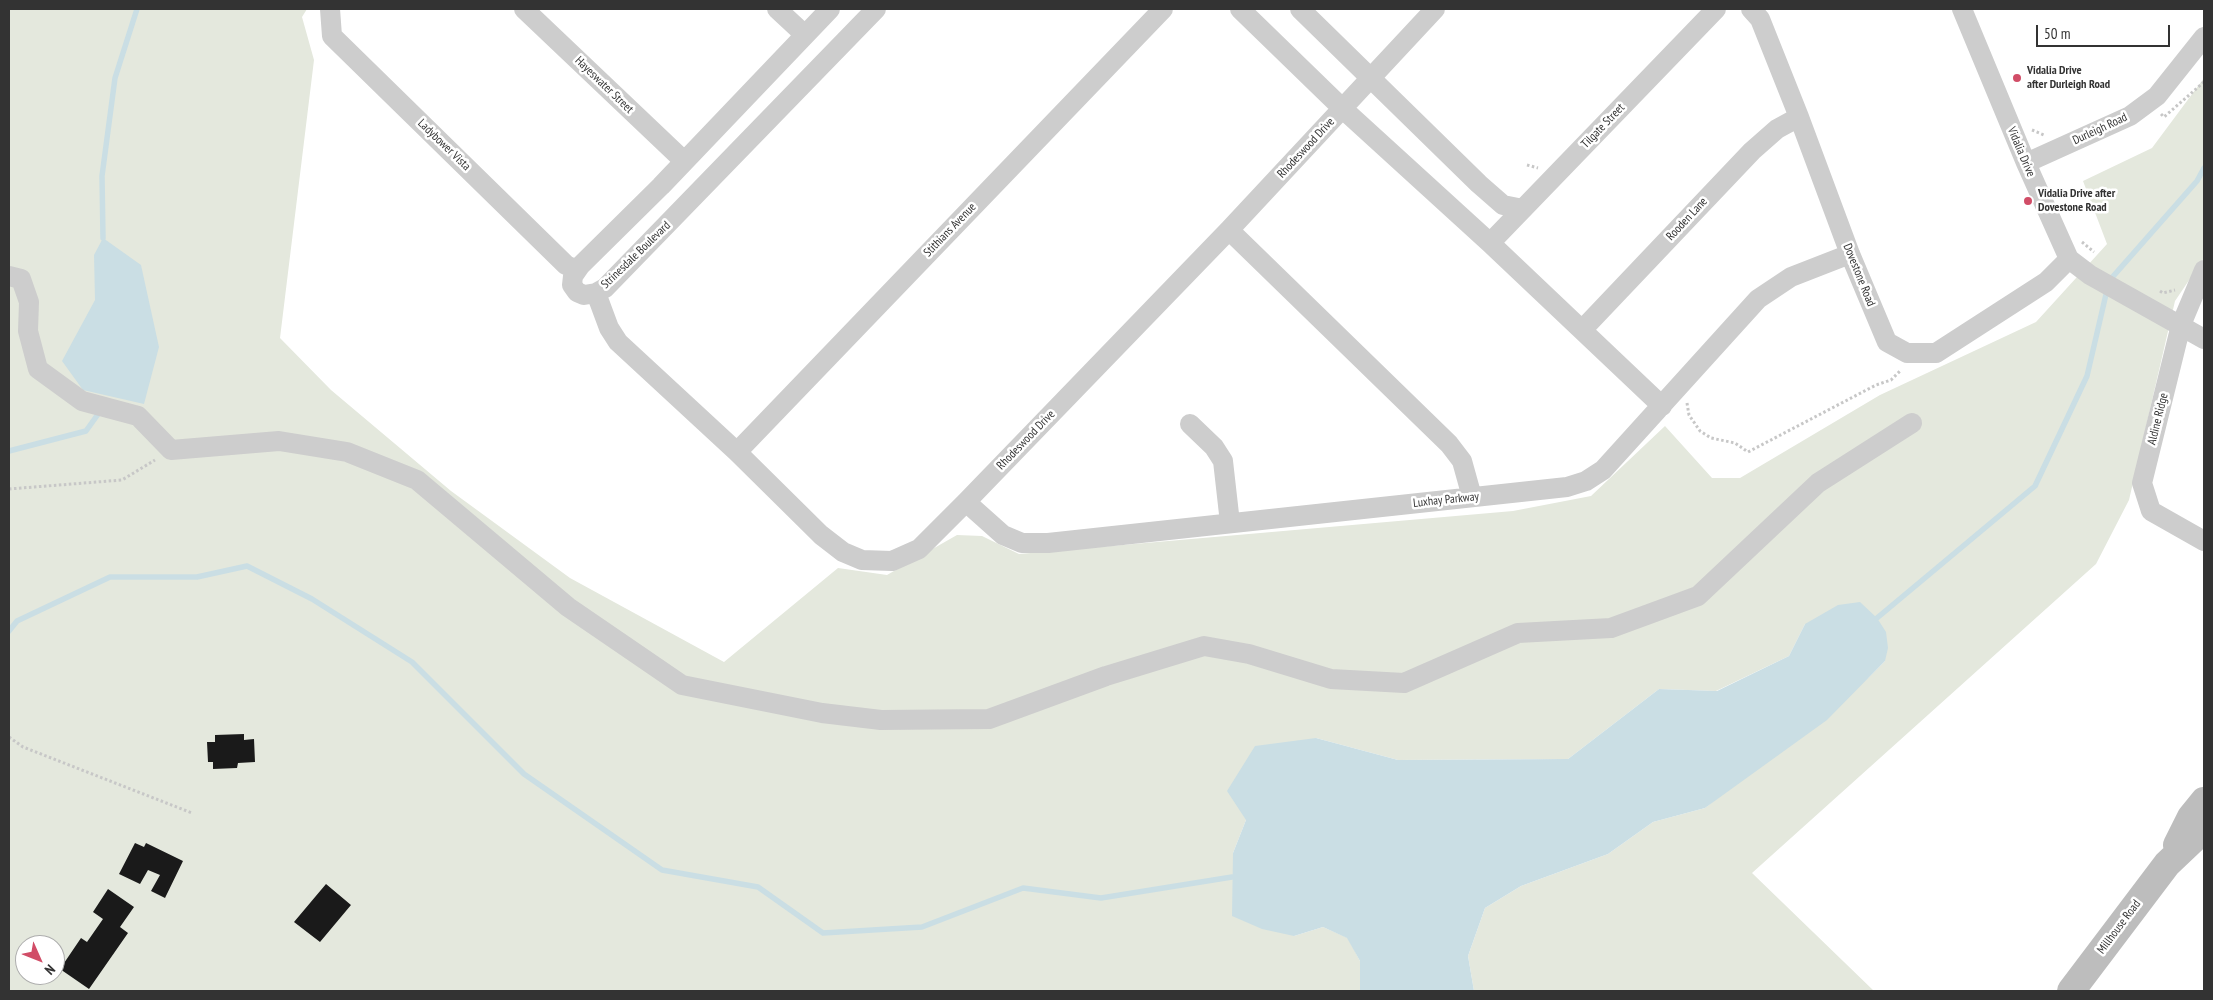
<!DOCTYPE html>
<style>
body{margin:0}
#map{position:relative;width:2213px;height:1000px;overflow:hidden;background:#fff;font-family:"PT Sans Narrow",sans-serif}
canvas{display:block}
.frame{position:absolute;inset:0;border:10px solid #333;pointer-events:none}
.north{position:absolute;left:15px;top:935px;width:50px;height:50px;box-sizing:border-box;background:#fff;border:1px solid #adadad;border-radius:50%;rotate:134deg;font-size:14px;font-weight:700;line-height:20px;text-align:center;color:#333}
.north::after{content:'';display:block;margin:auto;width:18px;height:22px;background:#d14d67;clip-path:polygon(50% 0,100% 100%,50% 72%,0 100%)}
.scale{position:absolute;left:2036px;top:25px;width:134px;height:22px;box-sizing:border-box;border:2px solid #333;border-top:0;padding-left:6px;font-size:15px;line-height:18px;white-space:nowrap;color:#333;-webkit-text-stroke:4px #fff;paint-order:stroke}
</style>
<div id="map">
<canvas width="2213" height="1000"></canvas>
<div class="frame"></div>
<div class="north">N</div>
<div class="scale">50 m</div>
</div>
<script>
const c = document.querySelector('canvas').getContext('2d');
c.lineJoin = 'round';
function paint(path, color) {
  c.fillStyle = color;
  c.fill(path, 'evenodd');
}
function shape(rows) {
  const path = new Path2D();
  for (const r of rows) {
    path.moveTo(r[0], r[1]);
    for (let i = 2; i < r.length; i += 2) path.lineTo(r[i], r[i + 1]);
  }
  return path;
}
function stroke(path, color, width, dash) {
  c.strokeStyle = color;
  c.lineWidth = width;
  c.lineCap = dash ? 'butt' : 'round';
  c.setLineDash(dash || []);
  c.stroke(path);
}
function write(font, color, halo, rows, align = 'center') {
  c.font = font + ' "PT Sans Narrow",sans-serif';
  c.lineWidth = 5;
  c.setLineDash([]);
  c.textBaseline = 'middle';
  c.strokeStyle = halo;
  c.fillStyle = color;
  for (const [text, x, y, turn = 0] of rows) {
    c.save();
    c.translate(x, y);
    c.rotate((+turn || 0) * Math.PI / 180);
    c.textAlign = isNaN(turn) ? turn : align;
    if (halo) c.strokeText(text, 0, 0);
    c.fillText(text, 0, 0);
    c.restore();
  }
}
paint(shape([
 [9,9,307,9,302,17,314,60,280,338,331,390,451,491,570,578,724,662,838,568,887,575,957,535,982,536,1019,554,1513,511,1591,496,1665,426,1712,478,1740,478,1880,395,2036,322,2107,244,2083,181,2152,148,2204,78,2204,258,2175,301,2129,500,2096,564,1752,873,1874,991,1474,991,1468,956,1485,908,1521,886,1608,854,1653,822,1705,808,1869,677,1885,661,1805,624,1789,656,1716,691,1659,689,1568,759,1398,760,1316,738,1246,820,1233,853,1294,936,1323,927,1348,938,1360,961,1360,989,1362,991,9,991],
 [25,945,55,945,55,975,25,975]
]), '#e4e8dd');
paint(shape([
 [103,238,141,265,159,347,144,404,83,390,62,361,95,300,94,255],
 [1860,602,1877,618,1886,632,1888,648,1885,661,1827,720,1705,808,1653,822,1608,854,1521,886,1485,908,1468,956,1474,991,1362,991,1360,990,1360,961,1347,938,1323,927,1294,936,1262,929,1232,916,1233,853,1246,820,1227,791,1255,746,1316,738,1398,760,1568,759,1659,689,1717,691,1789,656,1805,624,1838,605]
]), '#cadee4');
stroke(shape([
 [103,238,102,176,115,78,137,9],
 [2109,281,2197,181,2204,168],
 [9,451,86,431,101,410],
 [1877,618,2035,486,2087,376,2107,290],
 [9,631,17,621,110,577,197,577,247,566,312,599,412,662,524,774,662,870,758,887,823,933,922,927,1023,888,1101,898,1232,877]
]), '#cadee4', 5.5);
paint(shape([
 [244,734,244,740,254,739,255,762,238,763,237,768,213,769,213,762,208,762,207,742,215,742,215,735],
 [135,843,144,847,146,843,183,861,165,898,151,891,160,875,148,870,140,884,119,874],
 [326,884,351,905,320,942,294,922],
 [108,889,134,907,120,927,128,933,89,989,60,969,81,938,87,942,103,919,93,912]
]), '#1a1a1a');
stroke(shape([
 [2161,114,2164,117,2204,82],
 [2032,130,2044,135],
 [1527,165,1538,168],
 [2082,242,2094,252],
 [2160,291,2163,293,2175,290],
 [1687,403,1689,415,1700,431,1711,438,1735,443,1748,452,1876,385,1891,380,1901,370],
 [9,489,122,480,155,460],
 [9,737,23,747,192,813]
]), '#c7c7c7', 3, [2.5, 2.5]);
stroke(shape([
 [330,9,332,36,566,265,577,270],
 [524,9,684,161],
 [777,9,805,35],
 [830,9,661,186,580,266,573,276,572,285,577,292,584,295,596,293,605,288,876,9],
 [1240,9,1343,109,1490,243,1662,406],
 [1300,9,1479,184,1503,205,1523,209],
 [1751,9,1760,19,1799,117,1850,254,1887,342,1907,353,1936,353,2046,282,2069,259],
 [1962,9,2026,163,2069,259,2090,275,2204,339],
 [2026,163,2130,116,2157,96,2204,37],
 [1229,230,1449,444,1462,461,1472,497],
 [1490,243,1716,9],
 [2204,270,2181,325,2142,483,2151,511,2204,541],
 [9,276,21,279,29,302,28,331,38,369,82,401,138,416,171,450,279,441,347,452,417,480,568,607,682,685,822,713,881,720,989,719,1106,676,1204,646,1249,654,1331,679,1404,683,1518,633,1611,628,1698,596,1818,483,1912,423],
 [596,293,609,328,618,342,737,452,821,535,843,552,862,560,892,561,919,549,966,502,1229,230,1435,9],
 [1582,330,1752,151,1777,129,1799,117],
 [1190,424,1214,447,1223,461,1230,523],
 [737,452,1163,9],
 [966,502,1003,535,1022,543,1048,543,1567,487,1586,481,1603,470,1758,299,1791,277,1850,254]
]), '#cdcdcd', 20);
stroke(shape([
 [2177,845,2191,817,2204,801],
 [2071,991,2167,864,2204,829]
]), '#bdbdbd', 28);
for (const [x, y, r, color] of [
 [2017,78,5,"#d14d67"],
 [2028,201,5,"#d14d67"]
]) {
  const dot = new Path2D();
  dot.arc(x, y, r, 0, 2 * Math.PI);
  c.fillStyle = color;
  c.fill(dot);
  stroke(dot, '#fff', 2);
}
write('bold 12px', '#333', '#fff', [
 ["Vidalia Drive",2027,71],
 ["after Durleigh Road",2027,85],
 ["Vidalia Drive after",2038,194],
 ["Dovestone Road",2038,208]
], 'left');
write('12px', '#333', '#fff', [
 ["Hayeswater Street",604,85,44],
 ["Tilgate Street",1603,126,-46],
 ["Durleigh Road",2100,129,-25],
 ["Ladybower Vista",444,145,44],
 ["Rhodeswood Drive",1306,148,-47],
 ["Vidalia Drive",2021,152,67],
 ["Rooden Lane",1687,219,-47],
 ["Stithians Avenue",950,230,-46],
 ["Strinesdale Boulevard",636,255,-44],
 ["Dovestone Road",1859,275,68],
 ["Aldine Ridge",2158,419,-76],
 ["Rhodeswood Drive",1026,440,-46],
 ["Luxhay Parkway",1446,500,-6],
 ["Millhouse Road",2119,927,-53]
]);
</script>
